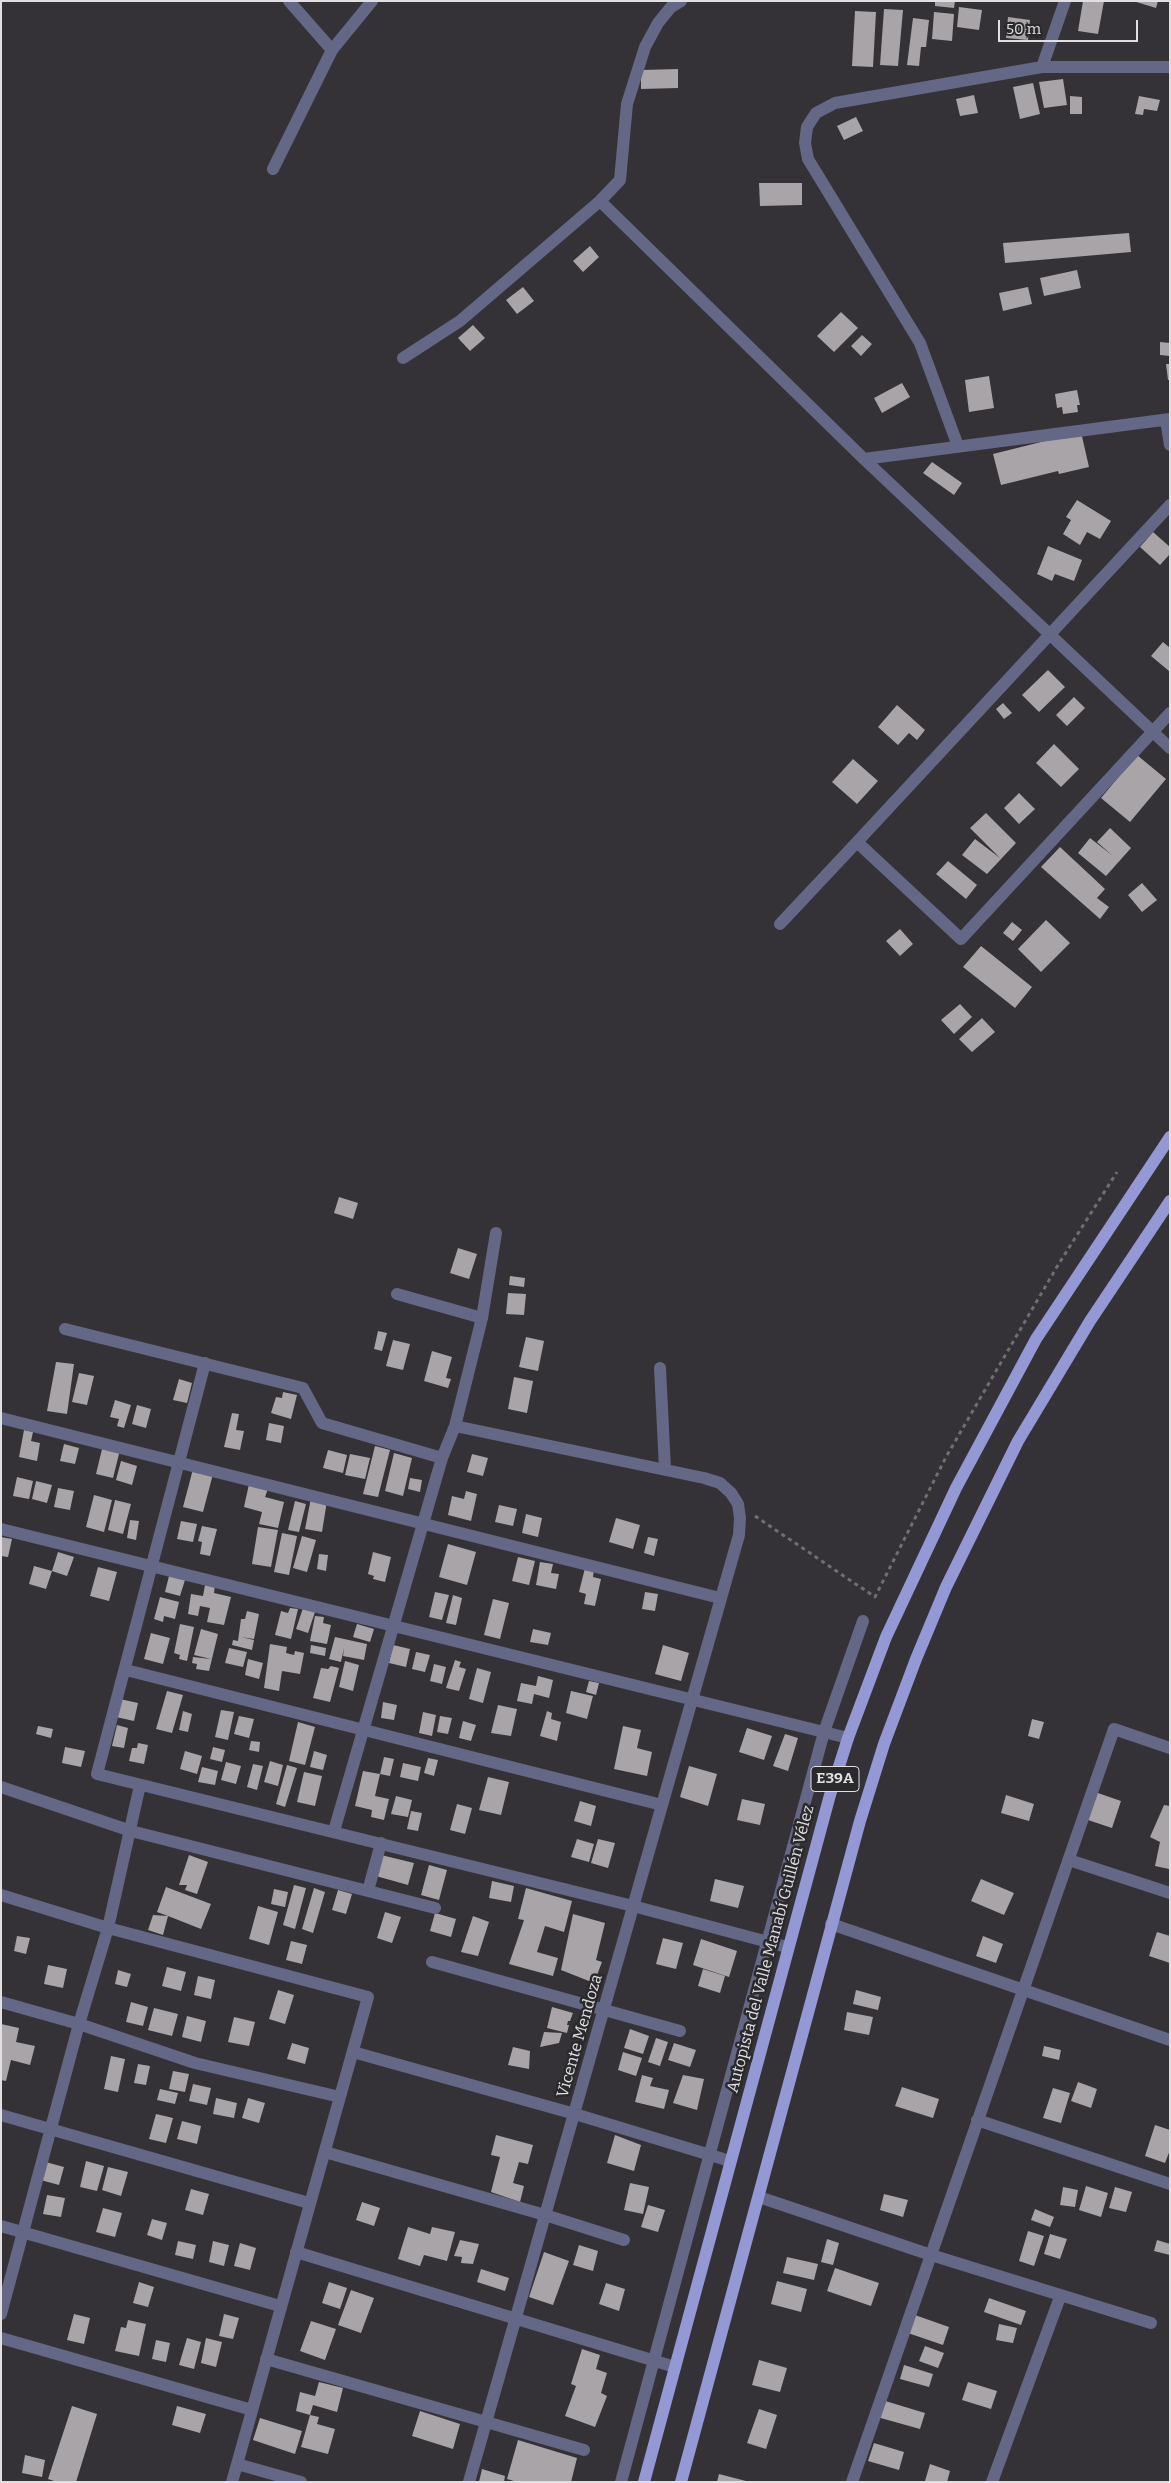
<!DOCTYPE html>
<meta charset="utf-8">
<style>
body{margin:0}
#map{position:relative;width:1171px;height:2483px;overflow:hidden;background:#343236;font-family:Bitter,serif}
canvas{display:block}
.frame{position:absolute;inset:0;border:2px solid #e1dfe2;pointer-events:none}
.scale{position:absolute;left:998px;top:20px;width:140px;height:22px;box-sizing:border-box;border:2px solid #e1dfe2;border-top:0;padding-left:6px;font-size:15px;line-height:18px;white-space:nowrap;color:#e1dfe2;-webkit-text-stroke:4px #2a292c;paint-order:stroke}
</style>
<div id="map">
<canvas width="1171" height="2483"></canvas>
<div class="frame"></div>
<div class="scale">50 m</div>
</div>
<script>
const c = document.querySelector('canvas').getContext('2d');
c.lineJoin = 'round';
function paint(path, color) {
  c.fillStyle = color;
  c.fill(path, 'evenodd');
}
function shape(rows) {
  const path = new Path2D();
  for (const r of rows) {
    path.moveTo(r[0], r[1]);
    for (let i = 2; i < r.length; i += 2) path.lineTo(r[i], r[i + 1]);
  }
  return path;
}
function stroke(path, color, width, dash) {
  c.strokeStyle = color;
  c.lineWidth = width;
  c.lineCap = dash ? 'butt' : 'round';
  c.setLineDash(dash || []);
  c.stroke(path);
}
function write(font, color, halo, rows, align = 'center') {
  c.font = font + ' Bitter,serif';
  c.lineWidth = 5;
  c.setLineDash([]);
  c.textBaseline = 'middle';
  c.strokeStyle = halo;
  c.fillStyle = color;
  for (const [text, x, y, turn = 0] of rows) {
    c.save();
    c.translate(x, y);
    c.rotate((+turn || 0) * Math.PI / 180);
    c.textAlign = isNaN(turn) ? turn : align;
    if (halo) c.strokeText(text, 0, 0);
    c.fillText(text, 0, 0);
    c.restore();
  }
}
paint(shape([
 [935,1,955,1,954,8,935,6],
 [1083,1,1104,1,1098,34,1078,31],
 [1133,1,1158,1,1156,8],
 [959,7,982,10,979,30,957,27],
 [884,9,903,10,898,66,880,65],
 [855,11,876,12,873,67,852,66],
 [934,12,954,14,952,41,932,39],
 [1008,17,1030,20,1028,40,1006,38],
 [913,18,929,20,926,47,921,47,919,66,907,65],
 [678,69,678,88,641,89,641,70],
 [1063,79,1067,105,1044,108,1039,82],
 [1033,83,1040,114,1020,119,1013,87],
 [974,95,978,113,960,116,956,99],
 [1070,96,1082,97,1082,114,1070,114],
 [1139,96,1160,100,1157,111,1144,109,1143,115,1135,114],
 [856,117,863,131,844,140,837,126],
 [759,183,802,183,802,205,760,206],
 [1129,233,1131,252,1005,263,1003,243],
 [590,246,599,257,583,272,573,261],
 [1077,270,1081,288,1044,296,1040,278],
 [523,287,534,301,517,314,506,300],
 [1028,287,1032,304,1003,311,999,293],
 [841,312,858,328,834,352,817,336],
 [473,325,485,338,470,351,458,338],
 [862,335,872,344,861,356,851,346],
 [1160,342,1170,343,1170,356,1160,355],
 [1166,364,1170,364,1170,380,1168,380],
 [989,376,994,408,969,412,965,380],
 [902,383,910,397,882,413,874,398],
 [1077,390,1080,405,1077,405,1078,412,1063,414,1062,407,1057,408,1055,394],
 [1081,432,1089,467,1059,474,1058,471,1001,485,993,454],
 [932,462,962,483,954,495,923,473],
 [1077,500,1111,521,1100,539,1087,532,1080,545,1063,534,1071,520,1066,517],
 [1153,532,1170,547,1170,554,1160,565,1140,547],
 [1048,546,1082,560,1074,581,1055,574,1052,581,1037,574],
 [1163,642,1170,648,1169,671,1151,656],
 [1048,670,1065,687,1039,712,1022,695],
 [1074,697,1085,708,1067,726,1056,715],
 [1003,703,1012,713,1004,719,996,709],
 [897,705,925,730,917,740,909,733,898,745,878,727],
 [1054,744,1079,769,1061,787,1036,763],
 [1137,755,1166,779,1130,822,1101,798],
 [853,759,878,781,857,804,832,782],
 [1019,793,1035,809,1019,824,1004,808],
 [986,813,1016,843,987,874,962,855,975,839,1000,858,970,828],
 [1110,828,1131,848,1106,876,1078,853,1090,838,1113,856,1097,842],
 [1060,847,1105,889,1097,898,1109,907,1100,919,1041,867],
 [948,861,977,885,966,899,936,874],
 [1142,883,1157,900,1142,912,1128,895],
 [1046,920,1070,943,1041,972,1018,949],
 [1012,922,1022,930,1013,941,1003,933],
 [900,929,913,944,900,956,886,941],
 [981,946,1032,987,1015,1008,963,967],
 [960,1004,972,1017,954,1034,941,1020],
 [982,1018,995,1032,972,1052,959,1039],
 [339,1197,358,1203,353,1219,334,1213],
 [458,1248,477,1254,469,1279,450,1273],
 [510,1276,525,1278,524,1287,509,1285],
 [508,1293,526,1294,524,1315,506,1314],
 [378,1331,387,1333,382,1351,374,1349],
 [526,1337,544,1341,538,1371,519,1367],
 [393,1340,410,1344,403,1370,386,1366],
 [432,1351,452,1357,446,1378,451,1379,448,1388,424,1381],
 [56,1362,74,1364,67,1414,47,1411],
 [79,1373,94,1376,87,1405,72,1402],
 [514,1377,533,1381,527,1413,508,1409],
 [179,1379,192,1383,187,1403,173,1400],
 [283,1392,297,1395,291,1419,271,1413,276,1397,282,1398],
 [115,1400,131,1405,124,1428,117,1426,119,1419,110,1417],
 [137,1405,151,1409,146,1428,132,1424],
 [232,1413,239,1414,236,1430,244,1431,240,1450,224,1447],
 [269,1423,284,1426,281,1443,266,1440],
 [24,1430,33,1432,31,1441,40,1443,37,1461,19,1457],
 [64,1444,79,1448,75,1464,60,1461],
 [103,1445,120,1450,113,1478,96,1474],
 [375,1446,390,1450,378,1497,363,1494],
 [328,1450,347,1455,343,1473,323,1468],
 [394,1453,412,1458,403,1496,385,1491],
 [350,1454,370,1458,365,1479,345,1475],
 [472,1454,488,1458,483,1476,467,1472],
 [121,1461,137,1466,132,1485,116,1480],
 [193,1469,213,1474,203,1512,183,1507],
 [17,1477,33,1481,29,1499,13,1496],
 [410,1478,422,1480,420,1492,408,1489],
 [36,1481,52,1485,47,1503,32,1499],
 [249,1484,268,1489,265,1497,284,1502,278,1528,259,1524,262,1512,244,1507],
 [58,1488,74,1491,70,1510,54,1507],
 [466,1491,477,1494,471,1521,448,1515,452,1496,464,1499],
 [94,1495,112,1500,104,1532,86,1527],
 [311,1498,327,1501,322,1532,305,1529],
 [115,1500,131,1504,123,1534,108,1530],
 [295,1501,306,1504,299,1532,288,1530],
 [499,1505,517,1509,513,1526,495,1522],
 [526,1514,542,1518,538,1537,522,1533],
 [616,1518,640,1525,633,1549,609,1542],
 [130,1520,139,1521,136,1540,127,1538],
 [181,1521,197,1524,193,1542,177,1539],
 [202,1526,217,1529,210,1556,200,1554,202,1542,198,1541],
 [258,1527,278,1530,271,1567,252,1564],
 [282,1533,297,1536,289,1575,274,1572],
 [302,1536,316,1540,307,1572,293,1568],
 [1,1537,12,1539,8,1557,1,1556],
 [648,1537,658,1539,654,1556,644,1553],
 [448,1544,476,1552,467,1585,439,1577],
 [58,1552,74,1557,67,1576,52,1571],
 [373,1552,391,1557,385,1582,373,1579,374,1576,368,1574],
 [319,1554,328,1555,326,1571,317,1569],
 [518,1557,535,1561,529,1585,512,1581],
 [540,1562,553,1564,551,1573,559,1574,556,1589,536,1585],
 [34,1566,52,1571,46,1589,29,1584],
 [98,1567,117,1572,109,1601,90,1596],
 [585,1568,594,1570,593,1577,601,1579,595,1606,584,1604,586,1594,579,1592],
 [169,1576,185,1580,180,1596,165,1592],
 [205,1585,215,1585,214,1593,231,1597,224,1625,207,1622,210,1608,200,1606,198,1616,188,1614,191,1594,203,1596],
 [435,1592,449,1595,442,1620,429,1617],
 [645,1592,658,1594,655,1611,642,1609],
 [453,1595,462,1598,456,1625,446,1623],
 [160,1597,179,1602,175,1619,164,1616,163,1622,154,1619],
 [493,1599,509,1603,500,1639,484,1635],
 [290,1608,298,1609,291,1639,275,1635,281,1611,288,1613],
 [303,1608,315,1612,308,1633,296,1629],
 [247,1611,259,1614,254,1639,241,1637,254,1640,252,1650,232,1645,233,1640,238,1641,241,1619,245,1619],
 [315,1616,324,1617,323,1623,331,1625,327,1644,310,1641],
 [180,1624,194,1627,187,1661,179,1659,180,1655,174,1653],
 [357,1624,374,1629,370,1642,353,1637],
 [201,1629,218,1634,209,1671,196,1669,197,1664,192,1663,193,1657,211,1659,194,1655],
 [533,1629,551,1633,548,1645,530,1642],
 [151,1633,170,1638,163,1664,144,1659],
 [335,1637,367,1644,364,1660,343,1656,344,1648,341,1662,329,1659],
 [270,1644,287,1647,286,1653,294,1655,295,1651,304,1653,300,1674,282,1671,279,1691,264,1688],
 [311,1645,326,1648,325,1656,310,1653],
 [393,1645,410,1649,406,1667,389,1663],
 [663,1645,689,1653,681,1681,655,1674],
 [229,1648,247,1652,243,1667,225,1663],
 [416,1652,430,1655,425,1672,412,1669],
 [248,1659,263,1663,259,1679,245,1675],
 [455,1660,461,1662,459,1667,466,1669,459,1691,446,1688],
 [345,1661,359,1665,353,1691,339,1687],
 [434,1664,446,1667,442,1684,430,1681],
 [331,1666,339,1668,330,1702,313,1698,321,1668,328,1669],
 [477,1668,491,1672,483,1703,469,1699],
 [538,1676,553,1680,549,1698,534,1694,532,1704,517,1701,521,1683,536,1686],
 [589,1681,599,1683,596,1695,586,1692],
 [167,1691,183,1695,172,1733,156,1729],
 [571,1691,593,1696,587,1719,566,1713],
 [120,1699,138,1703,134,1721,116,1717],
 [383,1702,397,1705,394,1720,381,1718],
 [498,1705,517,1709,511,1736,491,1733],
 [221,1710,234,1712,228,1740,215,1737],
 [183,1711,192,1714,188,1732,179,1730],
 [547,1711,552,1713,551,1719,561,1722,557,1741,540,1736],
 [423,1712,436,1715,432,1736,419,1733],
 [239,1716,254,1719,249,1738,234,1734],
 [440,1716,452,1718,448,1734,437,1732],
 [1032,1719,1044,1722,1039,1739,1028,1736],
 [463,1721,476,1725,471,1741,459,1738],
 [298,1722,315,1727,305,1765,289,1761],
 [117,1725,128,1728,124,1748,112,1746],
 [38,1726,53,1729,51,1738,36,1734],
 [623,1726,641,1730,637,1748,652,1752,647,1776,614,1769],
 [747,1728,772,1736,764,1760,739,1752],
 [785,1734,798,1738,788,1771,773,1766],
 [251,1741,260,1742,259,1752,249,1750],
 [138,1743,148,1745,144,1764,129,1761,132,1748,137,1748],
 [65,1747,85,1751,81,1767,62,1763],
 [213,1747,225,1750,222,1762,210,1759],
 [185,1751,202,1756,197,1774,180,1769],
 [314,1751,327,1755,323,1770,310,1767],
 [384,1757,394,1759,390,1776,380,1774],
 [428,1758,438,1760,434,1776,424,1773],
 [270,1761,283,1765,278,1786,264,1782],
 [226,1762,241,1766,236,1784,221,1780],
 [403,1763,421,1767,418,1781,400,1777],
 [253,1764,263,1766,257,1790,247,1787],
 [287,1765,297,1768,285,1807,276,1804],
 [689,1766,717,1774,708,1806,680,1797],
 [202,1767,218,1771,215,1785,198,1782],
 [363,1771,380,1774,375,1796,389,1799,384,1820,371,1817,372,1810,355,1806],
 [304,1772,322,1776,315,1806,297,1802],
 [488,1777,509,1782,501,1815,479,1810],
 [1095,1792,1121,1801,1112,1828,1085,1819],
 [1006,1795,1034,1804,1029,1821,1001,1813],
 [396,1796,412,1800,408,1817,391,1814],
 [742,1799,765,1804,760,1825,737,1820],
 [580,1801,596,1806,591,1826,574,1821],
 [457,1804,472,1808,465,1834,450,1830],
 [1164,1805,1170,1806,1169,1869,1155,1866,1160,1842,1150,1837],
 [411,1811,422,1813,418,1831,407,1829],
 [577,1839,594,1844,589,1862,571,1857],
 [598,1839,615,1843,608,1868,591,1863],
 [189,1855,208,1862,197,1894,185,1890,187,1885,179,1885],
 [381,1855,414,1863,408,1885,376,1876],
 [429,1865,447,1870,439,1900,421,1895],
 [715,1879,744,1886,738,1908,710,1901],
 [981,1879,1014,1893,1004,1915,971,1901],
 [492,1881,514,1886,511,1902,489,1898],
 [294,1885,306,1888,295,1929,283,1925],
 [166,1887,211,1904,201,1929,168,1916,163,1935,148,1930,153,1915,168,1916,157,1912],
 [314,1888,325,1892,313,1933,302,1929],
 [526,1888,572,1901,564,1932,545,1926,537,1952,558,1958,553,1976,509,1964,524,1920,518,1919],
 [274,1889,288,1892,285,1907,271,1904],
 [338,1890,352,1894,346,1914,332,1910],
 [258,1906,278,1912,269,1945,249,1939],
 [385,1912,401,1917,392,1943,377,1938],
 [435,1913,456,1919,451,1937,430,1931],
 [573,1914,605,1923,596,1960,602,1962,594,1983,561,1970],
 [473,1916,489,1922,478,1956,461,1952],
 [1157,1932,1170,1936,1170,1963,1149,1956],
 [17,1936,30,1938,26,1954,14,1951],
 [983,1936,1003,1944,996,1963,976,1956],
 [663,1938,683,1943,676,1969,656,1964],
 [701,1939,737,1951,729,1977,693,1965],
 [291,1941,307,1945,302,1964,286,1960],
 [48,1965,67,1969,63,1988,44,1984],
 [167,1967,186,1972,181,1991,162,1986],
 [703,1969,725,1976,720,1993,698,1986],
 [118,1970,131,1974,127,1987,115,1984],
 [198,1976,215,1980,211,1999,194,1995],
 [278,1990,294,1995,285,2024,269,2019],
 [856,1990,881,1997,878,2010,853,2004],
 [131,2002,148,2007,143,2026,126,2022],
 [552,2007,573,2013,570,2021,568,2021,567,2025,569,2025,567,2033,547,2028],
 [154,2008,178,2014,172,2036,148,2030],
 [847,2012,873,2017,869,2035,844,2030],
 [187,2016,206,2021,201,2042,182,2037],
 [234,2017,255,2022,249,2046,228,2042],
 [1,2024,19,2028,16,2042,35,2046,30,2065,11,2060,6,2081,1,2080],
 [630,2029,649,2036,643,2054,624,2048],
 [544,2032,562,2033,559,2043,540,2047],
 [656,2038,668,2042,660,2066,648,2062],
 [292,2043,309,2048,305,2064,287,2059],
 [674,2043,696,2050,690,2067,668,2060],
 [1044,2046,1061,2050,1059,2060,1042,2056],
 [513,2047,530,2051,529,2069,508,2065],
 [623,2052,642,2058,636,2076,618,2070],
 [111,2056,125,2059,118,2092,104,2089],
 [138,2064,150,2066,146,2085,134,2083],
 [173,2071,189,2074,185,2092,169,2089],
 [642,2075,653,2078,650,2086,669,2090,664,2109,635,2102],
 [683,2075,704,2079,697,2110,673,2103],
 [1078,2082,1097,2089,1091,2108,1071,2101],
 [193,2084,211,2088,207,2105,189,2101],
 [902,2087,939,2099,933,2118,895,2106],
 [1053,2088,1070,2093,1061,2123,1043,2118],
 [160,2089,178,2093,175,2104,157,2100],
 [216,2098,237,2103,234,2118,213,2114],
 [248,2098,265,2103,259,2123,242,2118],
 [156,2114,173,2118,166,2143,149,2139],
 [182,2121,201,2126,197,2144,177,2139],
 [1155,2125,1170,2130,1170,2150,1165,2163,1145,2156],
 [496,2135,533,2145,528,2164,519,2162,513,2183,524,2186,520,2202,491,2192,500,2157,491,2155],
 [615,2135,641,2145,634,2171,607,2163],
 [42,2161,64,2167,59,2185,37,2179],
 [86,2161,104,2166,97,2191,80,2187],
 [108,2167,128,2172,121,2196,102,2190],
 [630,2183,649,2187,643,2214,624,2210],
 [1086,2186,1108,2193,1101,2217,1079,2210],
 [1063,2187,1078,2190,1075,2207,1060,2205],
 [1115,2187,1132,2192,1126,2212,1109,2208],
 [191,2189,209,2194,203,2215,185,2210],
 [884,2194,908,2200,903,2217,880,2210],
 [47,2195,65,2198,61,2217,43,2214],
 [362,2202,380,2208,374,2226,356,2220],
 [648,2205,665,2210,658,2232,641,2227],
 [103,2208,122,2213,115,2237,96,2232],
 [1035,2209,1054,2217,1050,2227,1031,2220],
 [152,2219,167,2223,162,2240,147,2235],
 [408,2227,430,2234,432,2227,455,2232,447,2261,424,2255,420,2266,398,2259],
 [1028,2231,1044,2236,1034,2266,1019,2261],
 [1050,2234,1067,2239,1060,2259,1044,2254],
 [827,2239,839,2243,833,2265,821,2262],
 [460,2240,479,2244,473,2264,461,2263,462,2257,454,2256],
 [1157,2240,1170,2244,1170,2255,1154,2251],
 [178,2241,196,2245,193,2259,175,2255],
 [213,2241,229,2245,224,2266,209,2262],
 [240,2243,256,2248,250,2270,234,2266],
 [579,2245,598,2251,593,2271,573,2265],
 [544,2252,569,2261,553,2305,529,2297],
 [787,2257,818,2264,814,2280,783,2273],
 [835,2268,879,2283,871,2306,827,2291],
 [481,2269,509,2278,505,2291,477,2282],
 [777,2281,807,2289,801,2312,771,2304],
 [139,2282,154,2287,148,2307,133,2303],
 [329,2282,347,2288,340,2309,322,2303],
 [606,2283,625,2289,619,2311,599,2304],
 [351,2290,374,2298,361,2333,338,2325],
 [989,2298,1026,2311,1021,2325,984,2312],
 [74,2314,90,2318,84,2344,67,2340],
 [224,2314,239,2318,233,2339,219,2336],
 [912,2314,949,2327,943,2345,905,2332],
 [128,2320,146,2324,139,2356,115,2351,121,2327,126,2328],
 [311,2321,336,2329,325,2360,300,2351],
 [999,2324,1017,2328,1013,2343,996,2340],
 [187,2338,201,2342,194,2369,179,2365],
 [206,2338,222,2342,216,2367,201,2363],
 [156,2340,170,2343,166,2362,152,2359],
 [925,2346,944,2353,938,2368,919,2361],
 [582,2349,600,2355,596,2369,607,2373,601,2393,607,2396,595,2427,565,2416,576,2386,571,2384],
 [759,2360,787,2368,780,2392,752,2385],
 [904,2365,933,2374,929,2387,900,2379],
 [319,2382,343,2388,337,2412,313,2405,310,2415,296,2411,300,2392,315,2396],
 [968,2382,997,2391,991,2409,962,2400],
 [882,2400,925,2413,920,2429,877,2417],
 [72,2406,97,2414,76,2482,57,2482,48,2479],
 [177,2406,206,2414,200,2433,172,2425],
 [759,2409,777,2415,766,2449,747,2443],
 [420,2411,460,2424,453,2449,412,2436],
 [310,2415,319,2417,317,2424,335,2429,328,2454,301,2447],
 [260,2418,302,2431,295,2454,253,2440],
 [518,2440,577,2458,571,2482,517,2482,507,2479],
 [874,2443,904,2452,899,2470,868,2461],
 [25,2455,45,2460,42,2477,22,2473],
 [930,2464,950,2471,947,2482,925,2481],
 [482,2469,505,2476,504,2482,479,2482],
 [719,2474,746,2481,746,2482,717,2482]
]), '#a8a4a7');
stroke(shape([
 [755,1516,875,1597,946,1457,1003,1359,1058,1265,1117,1172]
]), '#706e72', 3, [4, 4]);
stroke(shape([
 [289,1,332,50],
 [1042,67,1170,67],
 [273,169,332,50,372,1],
 [600,201,620,180,627,104,645,47,658,23,671,7,681,1],
 [403,358,460,321,600,201,864,459],
 [1170,419,864,459,1170,748],
 [1166,420,1170,445],
 [958,446,920,343,808,159,805,143,807,127,816,113,835,103,1042,67,1065,1],
 [1170,505,857,842,961,939,1170,713],
 [780,924,857,842],
 [397,1294,482,1318],
 [65,1329,303,1388,322,1423,442,1458],
 [205,1363,97,1774,633,1906,787,1947],
 [660,1368,665,1469],
 [1,1418,720,1598],
 [455,1426,704,1478,720,1483,731,1493,738,1504,740,1518,739,1535,469,2482],
 [1,1529,848,1738],
 [126,1670,662,1805],
 [1,1787,131,1831,435,1908],
 [334,1831,442,1458,455,1426,482,1318,496,1233],
 [1069,1860,1170,1893],
 [368,1891,381,1843],
 [1,1895,108,1928,368,1997,232,2482],
 [831,1924,1170,2040],
 [432,1962,680,2031],
 [1,2002,79,2024,195,2063,340,2097],
 [353,2052,575,2114,730,2161],
 [1,2115,309,2203],
 [977,2120,1170,2184],
 [325,2152,545,2215,624,2240],
 [759,2197,931,2255,1151,2323],
 [1,2226,280,2306],
 [296,2252,675,2367],
 [1,2314,79,2024,108,1928,140,1785],
 [1,2338,252,2410],
 [266,2359,584,2450],
 [237,2464,301,2482],
 [621,2482,824,1732,863,1621],
 [852,2482,1114,1729,1170,1748],
 [992,2482,1060,2297]
]), '#646785', 12);
stroke(shape([
 [644,2482,830,1795,848,1738,886,1637,956,1488,1036,1339,1170,1137],
 [681,2482,860,1821,884,1744,916,1659,946,1587,1018,1441,1090,1321,1170,1201]
]), '#9499d5', 12);
for (const [x, y, w] of [
 [835,1779,48]
]) {
  const box = new Path2D();
  box.roundRect(x - w / 2, y - 12.5, w, 25, 4);
  c.fillStyle = '#2a292c';
  c.fill(box);
  stroke(box, '#e1dfe2', 1);
}
write('bold 15px', '#e1dfe2', null, [
 ["E39A",835,1779]
]);
write('16px', '#e1dfe2', '#2a292c', [
 ["Autopista del Valle Manabí Guillén Vélez",771,1949,-75],
 ["Vicente Mendoza",580,2036,-74]
]);
</script>
